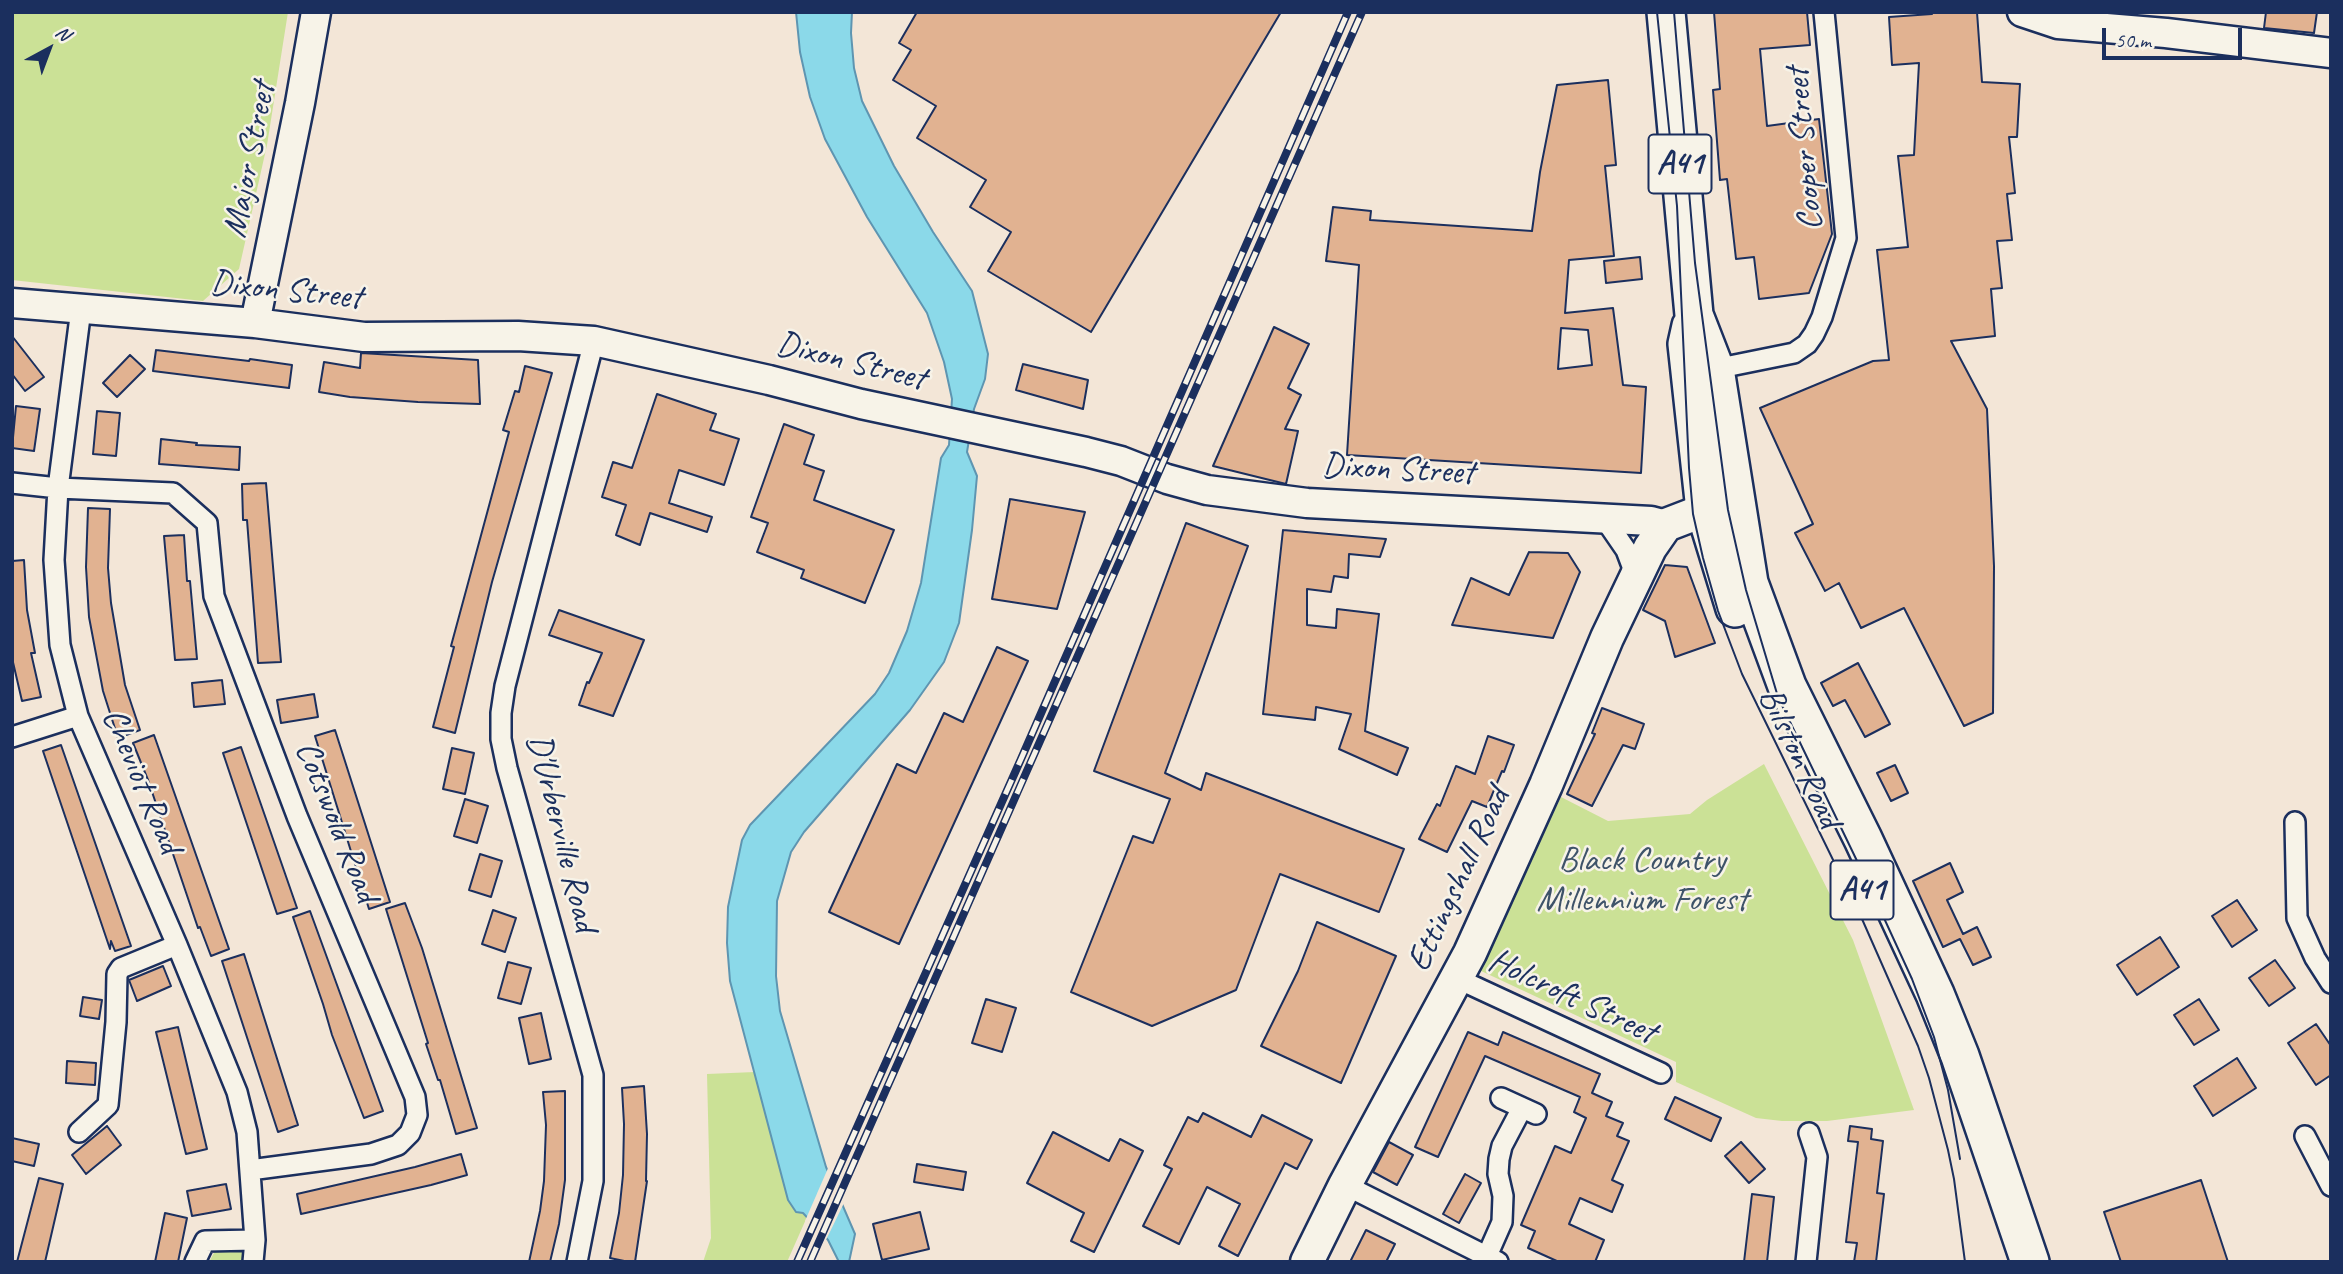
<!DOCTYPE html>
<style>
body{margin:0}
#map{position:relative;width:2343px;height:1274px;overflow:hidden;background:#f3e6d7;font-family:Caveat,sans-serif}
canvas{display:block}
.frame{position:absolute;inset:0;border:14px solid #1b2f5e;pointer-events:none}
.north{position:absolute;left:14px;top:14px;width:70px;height:70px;-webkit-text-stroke:5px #f7f3e8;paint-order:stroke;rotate:41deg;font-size:19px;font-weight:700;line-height:28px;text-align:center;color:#1b2f5e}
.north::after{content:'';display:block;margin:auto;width:24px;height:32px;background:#1b2f5e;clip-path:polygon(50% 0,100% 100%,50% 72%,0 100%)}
.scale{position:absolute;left:2102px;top:28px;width:140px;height:32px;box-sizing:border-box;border:4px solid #1b2f5e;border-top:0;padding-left:9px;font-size:21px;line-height:24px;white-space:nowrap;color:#1b2f5e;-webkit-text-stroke:5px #f7f3e8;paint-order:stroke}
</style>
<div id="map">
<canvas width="2343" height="1274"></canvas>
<div class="frame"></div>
<div class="north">N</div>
<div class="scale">50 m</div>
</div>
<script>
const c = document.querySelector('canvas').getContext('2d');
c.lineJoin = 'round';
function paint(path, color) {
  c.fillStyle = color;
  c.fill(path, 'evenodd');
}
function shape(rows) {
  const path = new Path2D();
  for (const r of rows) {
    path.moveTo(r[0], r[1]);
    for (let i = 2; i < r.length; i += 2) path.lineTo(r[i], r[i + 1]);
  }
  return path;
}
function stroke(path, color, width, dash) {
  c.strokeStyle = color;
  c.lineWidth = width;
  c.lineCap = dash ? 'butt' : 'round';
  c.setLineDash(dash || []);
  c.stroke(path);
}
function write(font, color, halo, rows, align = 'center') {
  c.font = font + ' Caveat,sans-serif';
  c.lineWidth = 5;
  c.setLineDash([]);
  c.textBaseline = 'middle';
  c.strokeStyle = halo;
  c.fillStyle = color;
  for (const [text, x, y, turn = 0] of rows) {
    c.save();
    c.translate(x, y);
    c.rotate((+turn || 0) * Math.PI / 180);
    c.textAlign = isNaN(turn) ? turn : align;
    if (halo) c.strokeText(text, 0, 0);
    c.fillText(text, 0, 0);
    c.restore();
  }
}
paint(shape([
 [12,12,288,12,267,145,239,269,203,301,12,280],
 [1764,764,1853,940,1914,1110,1827,1121,1782,1121,1756,1118,1676,1082,1676,1062,1479,970,1561,797,1608,821,1690,814,1707,800],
 [755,1072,788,1200,807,1217,787,1262,703,1262,711,1238,707,1074],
 [245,1250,244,1262,209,1262,215,1251]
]), '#cbe196');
const water = shape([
 [796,12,852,12,851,33,854,68,862,101,894,166,933,232,972,291,988,354,985,379,974,409,967,452,977,476,972,530,959,623,944,662,910,710,804,832,791,852,777,901,776,976,780,1011,826,1167,855,1234,849,1262,839,1262,828,1240,803,1213,796,1212,788,1200,730,981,727,943,728,907,742,840,750,825,875,694,889,673,907,631,921,583,941,458,949,445,952,399,944,362,927,313,867,217,825,139,810,97,800,52,796,12]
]);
paint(water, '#8bd9e9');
stroke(water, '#5e95b1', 2);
paint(shape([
 [829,1166,844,1203,825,1242,805,1221]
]), '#f3e6d7');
const building = shape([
 [917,12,1281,12,1091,332,988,271,1011,232,970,207,986,180,917,138,936,106,893,80,911,50,899,43,917,12],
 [1714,12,1807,12,1810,45,1760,49,1767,126,1819,119,1832,234,1809,293,1759,299,1754,257,1736,259,1727,179,1720,180,1713,90,1720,89,1714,12],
 [1931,12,1977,12,1982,82,2020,84,2017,137,2009,137,2015,193,2007,194,2012,240,1997,241,2002,288,1991,289,1995,336,1951,341,1987,409,1994,566,1993,713,1964,726,1904,608,1861,628,1839,583,1825,591,1795,533,1813,524,1760,408,1873,361,1889,360,1877,250,1908,247,1898,156,1914,155,1919,63,1892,65,1889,17,1932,14,1931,12],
 [2266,12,2317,12,2314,33,2264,28,2266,12],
 [1608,80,1616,165,1605,166,1614,256,1569,260,1565,313,1613,308,1623,385,1646,387,1641,473,1347,455,1359,265,1326,261,1333,207,1371,211,1370,220,1532,231,1540,172,1557,85,1608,80],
 [1561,328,1588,330,1592,365,1558,369,1561,328],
 [1640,257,1642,279,1606,283,1604,261,1640,257],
 [1274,327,1309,344,1288,388,1301,395,1285,429,1298,431,1286,484,1213,466,1274,327],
 [12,336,44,377,25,391,12,374,12,336],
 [156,350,249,361,250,359,292,365,289,388,153,371,156,350],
 [361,353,478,360,480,404,418,402,350,397,319,392,324,362,360,368,361,353],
 [130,355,145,369,117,397,103,383,130,355],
 [1023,364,1088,380,1083,409,1016,390,1023,364],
 [525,366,552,373,492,582,455,733,433,727,454,647,451,646,509,432,503,430,515,391,519,392,525,366],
 [657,394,716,414,710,430,739,439,724,485,679,470,669,503,712,517,707,532,650,513,640,545,616,535,626,505,602,497,613,462,632,468,657,394],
 [16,406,40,409,34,451,12,448,16,406],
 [97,411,120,413,116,456,93,454,97,411],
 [784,424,814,435,804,464,824,471,814,500,894,530,865,603,801,578,804,570,757,552,768,523,751,517,784,424],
 [161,439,197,443,196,445,240,447,239,470,159,464,161,439],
 [266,483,281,662,258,663,247,520,243,520,242,484,266,483],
 [1010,499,1085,512,1057,609,992,599,1010,499],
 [88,508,110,509,108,568,111,603,125,685,140,730,118,738,103,691,89,617,86,567,88,508],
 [1186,523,1248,546,1165,773,1201,790,1206,773,1404,849,1379,912,1280,874,1236,990,1152,1026,1071,992,1133,836,1153,843,1170,799,1094,771,1186,523],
 [1283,530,1386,539,1380,557,1349,554,1348,578,1334,576,1331,592,1307,589,1307,625,1336,628,1337,609,1379,614,1365,731,1408,748,1397,775,1339,749,1351,714,1316,707,1315,720,1263,714,1283,530],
 [184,535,187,581,190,581,197,659,175,660,164,536,184,535],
 [1529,552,1568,553,1580,572,1553,638,1452,625,1471,578,1509,595,1529,552],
 [24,560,27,610,35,653,31,653,41,697,22,701,12,658,12,561,24,560],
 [1665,565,1687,567,1715,643,1675,657,1665,621,1643,610,1665,565],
 [559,610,644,640,613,716,579,705,587,682,589,683,602,653,549,635,559,610],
 [997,647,1028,661,899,944,829,912,897,764,916,773,944,713,963,722,997,647],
 [1858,663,1890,724,1865,737,1845,700,1833,706,1821,683,1858,663],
 [222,680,225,704,194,707,192,683,222,680],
 [314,694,318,717,281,723,277,700,314,694],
 [1602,708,1644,724,1635,749,1623,745,1592,806,1567,794,1595,734,1592,733,1602,708],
 [335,730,390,902,369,909,315,736,335,730],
 [154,735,229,949,211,956,200,927,198,928,148,780,133,743,154,735],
 [1488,736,1514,745,1504,772,1502,771,1487,807,1472,801,1447,852,1419,839,1437,804,1440,806,1456,766,1475,774,1488,736],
 [61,745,131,946,115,951,111,941,110,949,43,751,61,745],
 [241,747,297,908,277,914,223,753,241,747],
 [452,748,474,753,465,794,443,789,452,748],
 [1895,765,1908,793,1891,801,1877,773,1895,765],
 [465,799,488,806,477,843,454,836,465,799],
 [480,854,502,861,491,897,469,890,480,854],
 [1950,863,1963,892,1947,900,1963,934,1977,927,1991,957,1973,965,1960,939,1943,947,1913,881,1950,863],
 [2237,900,2257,930,2232,947,2212,916,2237,900],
 [405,903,422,948,477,1128,456,1134,440,1080,438,1080,426,1044,428,1043,386,909,405,903],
 [493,910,516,918,505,952,482,944,493,910],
 [310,911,383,1111,364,1118,332,1035,323,1004,293,917,310,911],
 [1317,922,1396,956,1341,1083,1261,1046,1298,971,1317,922],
 [2160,937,2179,967,2137,995,2117,965,2160,937],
 [244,954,298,1125,278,1132,222,961,244,954],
 [2275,960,2295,988,2269,1006,2249,978,2275,960],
 [508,962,531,968,521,1004,498,998,508,962],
 [163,966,171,986,137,1001,129,980,163,966],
 [83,997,102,1000,99,1019,80,1016,83,997],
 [986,999,1016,1008,1002,1052,972,1043,986,999],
 [2199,999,2219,1030,2194,1045,2174,1015,2199,999],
 [541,1013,551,1059,529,1064,519,1018,541,1013],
 [2316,1024,2331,1046,2331,1075,2316,1085,2288,1043,2316,1024],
 [178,1027,207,1149,186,1154,156,1032,178,1027],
 [1468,1032,1498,1045,1503,1032,1600,1074,1592,1093,1612,1102,1606,1116,1623,1123,1617,1136,1629,1141,1612,1180,1623,1185,1612,1212,1580,1198,1569,1224,1604,1240,1595,1262,1559,1262,1528,1248,1535,1231,1521,1225,1555,1146,1571,1153,1586,1118,1574,1112,1580,1097,1485,1056,1438,1157,1415,1147,1468,1032],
 [2237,1058,2256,1088,2213,1116,2194,1086,2237,1058],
 [67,1061,96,1063,95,1085,66,1083,67,1061],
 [644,1086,647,1134,646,1181,647,1181,635,1262,629,1262,610,1258,619,1213,623,1175,624,1124,622,1088,644,1086],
 [565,1091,565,1180,559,1224,550,1262,529,1262,540,1211,544,1181,546,1125,543,1092,565,1091],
 [1675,1097,1721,1118,1711,1141,1665,1119,1675,1097],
 [1203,1113,1251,1137,1262,1115,1312,1140,1297,1169,1285,1163,1238,1256,1219,1246,1240,1204,1207,1187,1179,1244,1143,1226,1172,1169,1164,1165,1188,1117,1198,1122,1203,1113],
 [107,1126,121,1145,86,1174,72,1155,107,1126],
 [1850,1126,1872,1129,1871,1139,1883,1141,1877,1193,1884,1194,1876,1262,1854,1262,1857,1243,1846,1242,1858,1142,1848,1141,1850,1126],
 [1053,1132,1109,1161,1120,1139,1143,1151,1094,1252,1071,1241,1084,1213,1027,1183,1053,1132],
 [12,1138,39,1144,34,1166,12,1161,12,1138],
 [1389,1142,1413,1155,1397,1185,1373,1172,1389,1142],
 [1741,1142,1765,1169,1749,1183,1725,1156,1741,1142],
 [461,1154,467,1175,431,1185,301,1214,297,1194,415,1167,461,1154],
 [917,1164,966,1172,963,1190,914,1182,917,1164],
 [1465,1174,1481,1183,1459,1223,1443,1214,1465,1174],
 [39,1178,63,1184,45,1262,17,1262,39,1178],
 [2201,1180,2228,1262,2121,1262,2104,1212,2201,1180],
 [226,1184,231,1209,192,1216,187,1191,226,1184],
 [1752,1194,1774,1197,1767,1262,1744,1262,1752,1194],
 [920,1212,929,1249,882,1260,873,1224,920,1212],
 [165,1213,187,1218,178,1262,155,1262,165,1213],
 [1366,1230,1395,1244,1386,1262,1350,1262,1366,1230]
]);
paint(building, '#e1b291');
stroke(building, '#1b2f5e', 2);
const street = shape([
 [81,309,58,488,54,560,60,645,78,716,177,945,237,1092,247,1132,255,1240,253,1262],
 [1715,369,1794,353,1807,344,1814,334,1822,317,1846,238,1824,12],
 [12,483,58,488,173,493,207,523,214,596,297,816,415,1097,417,1115,410,1133,398,1145,371,1154,250,1170],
 [1604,518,1626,550,1632,566,1633,580],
 [12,737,78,716],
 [2295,822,2297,918,2315,958,2331,983],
 [1456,978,1661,1073],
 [1501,1098,1536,1114],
 [79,1132,108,1105,116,1022,117,974,121,968,177,945],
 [2305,1136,2331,1186],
 [1345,1185,1498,1262],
 [1487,1256,1502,1222,1503,1196,1498,1174,1499,1159,1502,1146,1522,1108],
 [195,1262,205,1241,255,1240],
 [577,1262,593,1181,593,1075,507,768,501,739,501,713,505,686,594,341],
 [1806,1262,1817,1157,1809,1133]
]);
const secondary = shape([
 [2022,12,2058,24,2166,33,2331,53],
 [12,303,255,323,364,337,518,336,594,341,769,380,861,404,1086,452,1121,461,1167,479,1207,490,1307,503,1651,521,1666,525],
 [255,323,300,103,316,12]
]);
const primary = shape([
 [1307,1262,1345,1185,1470,953,1546,785,1607,638,1650,548,1666,525,1705,510,1730,510]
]);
const highway = shape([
 [1666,12,1694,315,1715,369,1749,583,1787,686,1863,839,1935,994,1960,1056,2030,1262],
 [1691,326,1687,344,1705,510,1735,608]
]);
stroke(street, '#1b2f5e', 24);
stroke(secondary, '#1b2f5e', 33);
stroke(primary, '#1b2f5e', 37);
stroke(highway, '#1b2f5e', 42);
stroke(street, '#f7f3e8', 19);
stroke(secondary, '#f7f3e8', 28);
stroke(primary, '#f7f3e8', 32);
stroke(highway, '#f7f3e8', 37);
stroke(shape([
 [1657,12,1677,206,1689,468,1693,514,1703,558,1718,611,1742,674,1862,919,1918,1046,1929,1078,1948,1150,1954,1179,1965,1262],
 [1674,12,1695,263,1728,510,1746,590,1778,697,1872,892,1912,979,1934,1037,1948,1090,1960,1159]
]), '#1b2f5e', 2);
const rail = shape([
 [797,1262,1021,759,1348,12],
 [810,1262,1362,12]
]);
stroke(rail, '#1b2f5e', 8);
stroke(rail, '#f7f3e8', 5, [16]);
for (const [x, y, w] of [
 [1680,164,63],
 [1862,890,63]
]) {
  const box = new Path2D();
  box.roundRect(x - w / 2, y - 29.5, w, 59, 5);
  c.fillStyle = '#f7f3e8';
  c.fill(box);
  stroke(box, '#1b2f5e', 2);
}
write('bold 33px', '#1b2f5e', null, [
 ["A41",1680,164],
 ["A41",1862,890]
]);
write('35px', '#1b2f5e', '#f7f3e8', [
 ["Cooper Street",1805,149,-95],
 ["Major Street",250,160,-79],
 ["Dixon Street",286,291,6],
 ["Dixon Street",851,362,14],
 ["Dixon Street",1398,470,3],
 ["Bilston Road",1799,758,65],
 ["Cheviot Road",141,781,67],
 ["Cotswold Road",336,822,68],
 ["D'Urberville Road",561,833,76],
 ["Ettingshall Road",1459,880,-65],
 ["Holcroft Street",1572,997,25]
]);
write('35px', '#3e5369', '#f7f3e8', [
 ["Black Country",1642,861],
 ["Millennium Forest",1642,901]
]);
</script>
